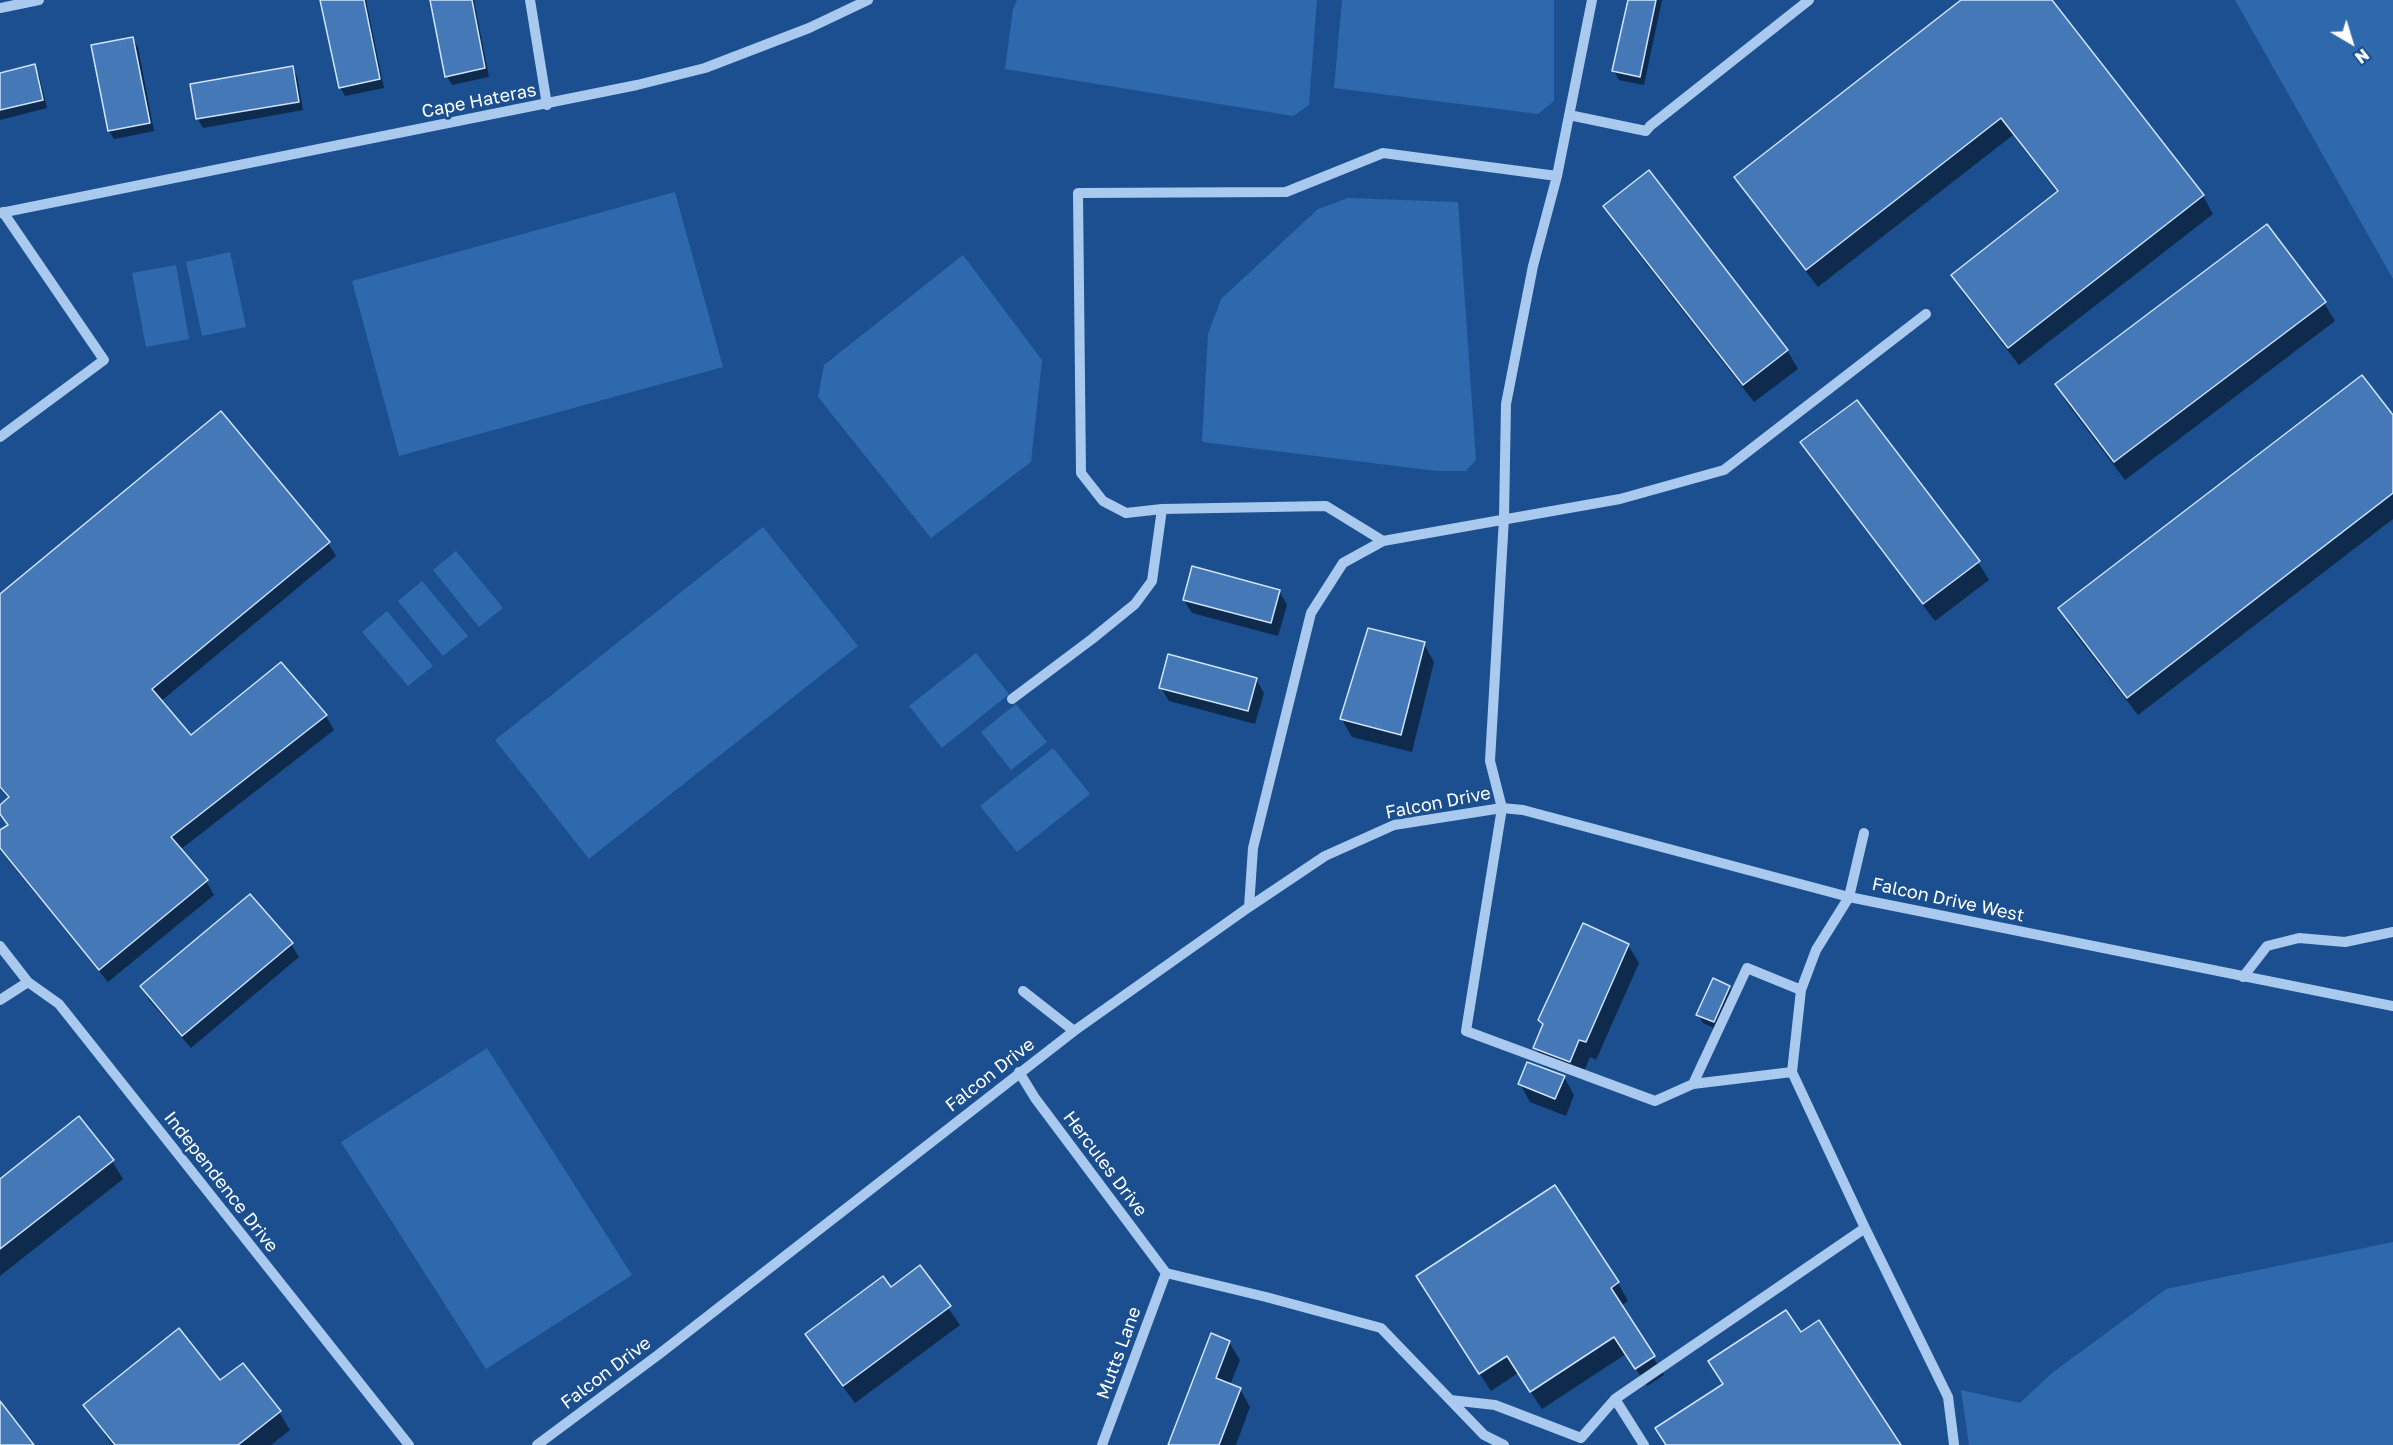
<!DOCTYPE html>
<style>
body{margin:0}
#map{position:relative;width:2393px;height:1445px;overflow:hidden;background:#1b4f8f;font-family:"Golos Text",sans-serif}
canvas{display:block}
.north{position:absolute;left:2321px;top:12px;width:60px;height:60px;-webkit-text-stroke:4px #1b4f8f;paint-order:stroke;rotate:142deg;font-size:16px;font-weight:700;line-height:24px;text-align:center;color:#fff}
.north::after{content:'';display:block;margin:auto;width:21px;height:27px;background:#fff;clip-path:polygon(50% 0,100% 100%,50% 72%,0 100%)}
</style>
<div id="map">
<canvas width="2393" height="1445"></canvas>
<div class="north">N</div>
</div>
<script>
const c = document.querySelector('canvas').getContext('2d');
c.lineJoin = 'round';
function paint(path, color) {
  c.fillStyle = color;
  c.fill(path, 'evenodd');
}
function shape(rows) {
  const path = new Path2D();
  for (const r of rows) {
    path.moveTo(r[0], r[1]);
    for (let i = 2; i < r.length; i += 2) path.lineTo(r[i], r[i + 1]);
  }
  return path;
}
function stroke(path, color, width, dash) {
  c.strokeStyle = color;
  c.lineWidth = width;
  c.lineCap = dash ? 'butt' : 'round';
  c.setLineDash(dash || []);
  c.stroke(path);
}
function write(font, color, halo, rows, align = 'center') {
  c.font = font + ' "Golos Text",sans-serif';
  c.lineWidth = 6;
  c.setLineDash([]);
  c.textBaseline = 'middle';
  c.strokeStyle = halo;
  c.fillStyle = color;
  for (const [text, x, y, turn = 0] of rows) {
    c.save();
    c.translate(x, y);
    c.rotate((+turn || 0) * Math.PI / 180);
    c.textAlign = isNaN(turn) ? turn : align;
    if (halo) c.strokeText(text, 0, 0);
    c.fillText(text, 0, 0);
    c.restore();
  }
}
paint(shape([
 [1017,0,1317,0,1309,105,1293,116,1005,69,1013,9],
 [1342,0,1554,0,1554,101,1538,114,1334,88],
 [2235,0,2393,0,2393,279],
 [675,192,723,367,399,456,352,281],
 [1348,198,1458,202,1476,460,1466,471,1437,471,1202,442,1208,334,1221,299,1318,209],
 [230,252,246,327,202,336,186,262],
 [963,255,1042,360,1031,462,931,538,818,397,824,365],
 [176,265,189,339,146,347,132,273],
 [763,527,858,646,589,859,495,740],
 [456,551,503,608,479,627,433,570],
 [422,581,468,636,443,656,398,601],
 [387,611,433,666,408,686,362,632],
 [976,653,1009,694,942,748,909,706],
 [1016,704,1047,742,1011,770,981,732],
 [1053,748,1090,794,1017,852,980,806],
 [487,1048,632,1275,486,1369,341,1142],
 [2393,1242,2393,1445,1969,1445,1961,1390,2020,1403,2052,1373,2166,1289]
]), '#2e69ad');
paint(shape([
 [322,0,366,0,384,88,345,96,340,87],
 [431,0,474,0,489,77,452,85,447,76],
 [1630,0,1662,0,1644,85,1619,80,1614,71],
 [1964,0,2050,0,2203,196,2213,214,2019,365,1964,294,1953,275,2058,193,2013,135,1818,287,1747,195,1736,177],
 [132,38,138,47,154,131,114,139,109,131],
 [34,66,39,75,47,108,0,120,0,75],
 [292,68,297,76,303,110,203,128,198,119,192,85],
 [1605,206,1787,350,1798,369,1754,402,1616,225],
 [2324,303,2335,321,2125,480,2067,403,2057,385],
 [2393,418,2393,519,2138,715,2070,627,2060,608],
 [1802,443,1978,562,1989,580,1935,621,1813,461],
 [328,543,336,556,160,702,191,737,281,664,326,716,334,730,180,850,206,881,214,895,108,982,0,850,0,832,9,826,0,812,0,807,9,799,0,789,0,596],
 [1279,591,1287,605,1278,636,1192,613,1184,600],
 [1424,644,1434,662,1412,752,1352,737,1341,718],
 [1256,679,1264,693,1255,724,1169,701,1161,688],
 [291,944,299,957,191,1048,149,1000,142,987],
 [1628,945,1639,963,1596,1060,1590,1057,1581,1079,1545,1066,1535,1048,1543,1026,1540,1020],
 [1729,987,1734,996,1718,1030,1703,1023,1698,1015],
 [1564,1077,1574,1095,1566,1116,1530,1102,1520,1084],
 [112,1161,123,1179,0,1276,0,1181],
 [1555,1187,1618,1283,1628,1301,1621,1306,1664,1375,1647,1386,1626,1354,1542,1409,1518,1373,1491,1391,1428,1295],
 [920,1268,960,1325,855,1403,817,1352,807,1334,891,1289],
 [1229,1342,1240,1360,1230,1385,1240,1389,1250,1407,1236,1445,1170,1445],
 [85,1405,279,1412,290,1430,271,1445,112,1445]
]), '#0007');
const building = shape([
 [320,0,364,0,380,79,339,88,320,0],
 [430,0,472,0,485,68,445,77,430,0],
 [1628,0,1656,0,1640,77,1612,71,1628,0],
 [1961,0,2052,0,2204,195,2008,348,1951,275,2058,191,2001,118,1806,270,1734,177,1961,0],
 [133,37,150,123,108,131,91,45,133,37],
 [35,64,43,100,0,110,0,73,35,64],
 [293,66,299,102,196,119,190,84,293,66],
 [1649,170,1788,350,1743,385,1603,206,1649,170],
 [2267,224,2326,302,2114,462,2055,384,2267,224],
 [2362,375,2393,415,2393,493,2127,698,2058,608,2362,375],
 [1857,400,1980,561,1923,604,1800,442,1857,400],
 [221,411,330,542,152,689,191,735,281,662,327,715,171,837,208,880,99,970,0,848,0,830,8,825,0,814,0,805,9,797,0,787,0,594,221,411],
 [1192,566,1280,590,1271,623,1183,600,1192,566],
 [1368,628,1425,642,1401,735,1340,719,1368,628],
 [1168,654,1257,678,1248,711,1159,688,1168,654],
 [250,894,293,943,182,1036,140,986,250,894],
 [1583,923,1629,944,1586,1042,1579,1040,1570,1062,1533,1048,1543,1024,1538,1020,1583,923],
 [1713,978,1730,986,1714,1022,1696,1015,1713,978],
 [1527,1062,1565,1076,1555,1099,1518,1084,1527,1062],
 [79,1116,114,1160,0,1249,0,1179,79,1116],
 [1555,1185,1619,1282,1611,1288,1655,1356,1635,1369,1614,1337,1530,1392,1507,1356,1479,1374,1416,1276,1555,1185],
 [920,1265,951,1306,843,1386,805,1334,883,1276,891,1287,920,1265],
 [1786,1310,1801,1332,1819,1320,1901,1445,1666,1445,1655,1428,1723,1384,1708,1361,1786,1310],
 [179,1328,220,1380,243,1363,281,1411,238,1445,115,1445,83,1405,179,1328],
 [1211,1333,1230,1341,1216,1378,1241,1388,1219,1445,1168,1445,1211,1333],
 [0,1401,34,1445,0,1445,0,1401]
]);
paint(building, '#4478b7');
stroke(building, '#cfe3fa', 1.5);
stroke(shape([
 [530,0,547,105],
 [1592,0,1557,176,1533,266,1506,404,1504,518,1490,761,1502,808,1466,1031,1655,1101,1693,1084,1792,1072],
 [0,8,39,0],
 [1569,115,1646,131,1650,126,1809,0],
 [0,213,637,85,705,68,809,28,868,0],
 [0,437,104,360,3,212],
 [1383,541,1326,506,1162,509,1126,513,1103,501,1081,473,1078,193,1286,192,1383,153,1557,176],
 [1012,699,1092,639,1135,604,1152,581,1162,509],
 [1864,833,1849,897,1816,950,1801,990,1792,1072,1865,1228,1948,1397,1954,1444],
 [1249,907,1253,848,1311,613,1343,563,1383,541,1620,499,1724,470,1926,314],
 [0,946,28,982,59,1004,409,1445],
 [2243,977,2267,946,2299,938,2345,942,2393,932],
 [1023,991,1074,1031],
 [0,1000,28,982],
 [1019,1072,1035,1098,1166,1273],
 [1693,1084,1747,968,1801,990],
 [1166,1273,1266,1297,1381,1328,1484,1435,1504,1445],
 [1615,1399,1644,1445],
 [1450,1400,1495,1405,1581,1438,1615,1399,1865,1228],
 [537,1445,658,1355,1074,1031,1249,907,1325,856,1394,825,1502,808,1523,810,1849,897,2393,1006],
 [1102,1445,1166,1273]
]), '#a9c9ee', 10);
write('18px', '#fff', '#1b4f8f', [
 ["Cape Hateras",479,101,-11],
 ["Falcon Drive",1438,803,-11],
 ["Falcon Drive West",1948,900,12],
 ["Falcon Drive",990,1075,-38],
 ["Hercules Drive",1105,1164,53],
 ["Independence Drive",221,1182,52],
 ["Mutts Lane",1119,1353,-70],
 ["Falcon Drive",606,1373,-37]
]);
</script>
